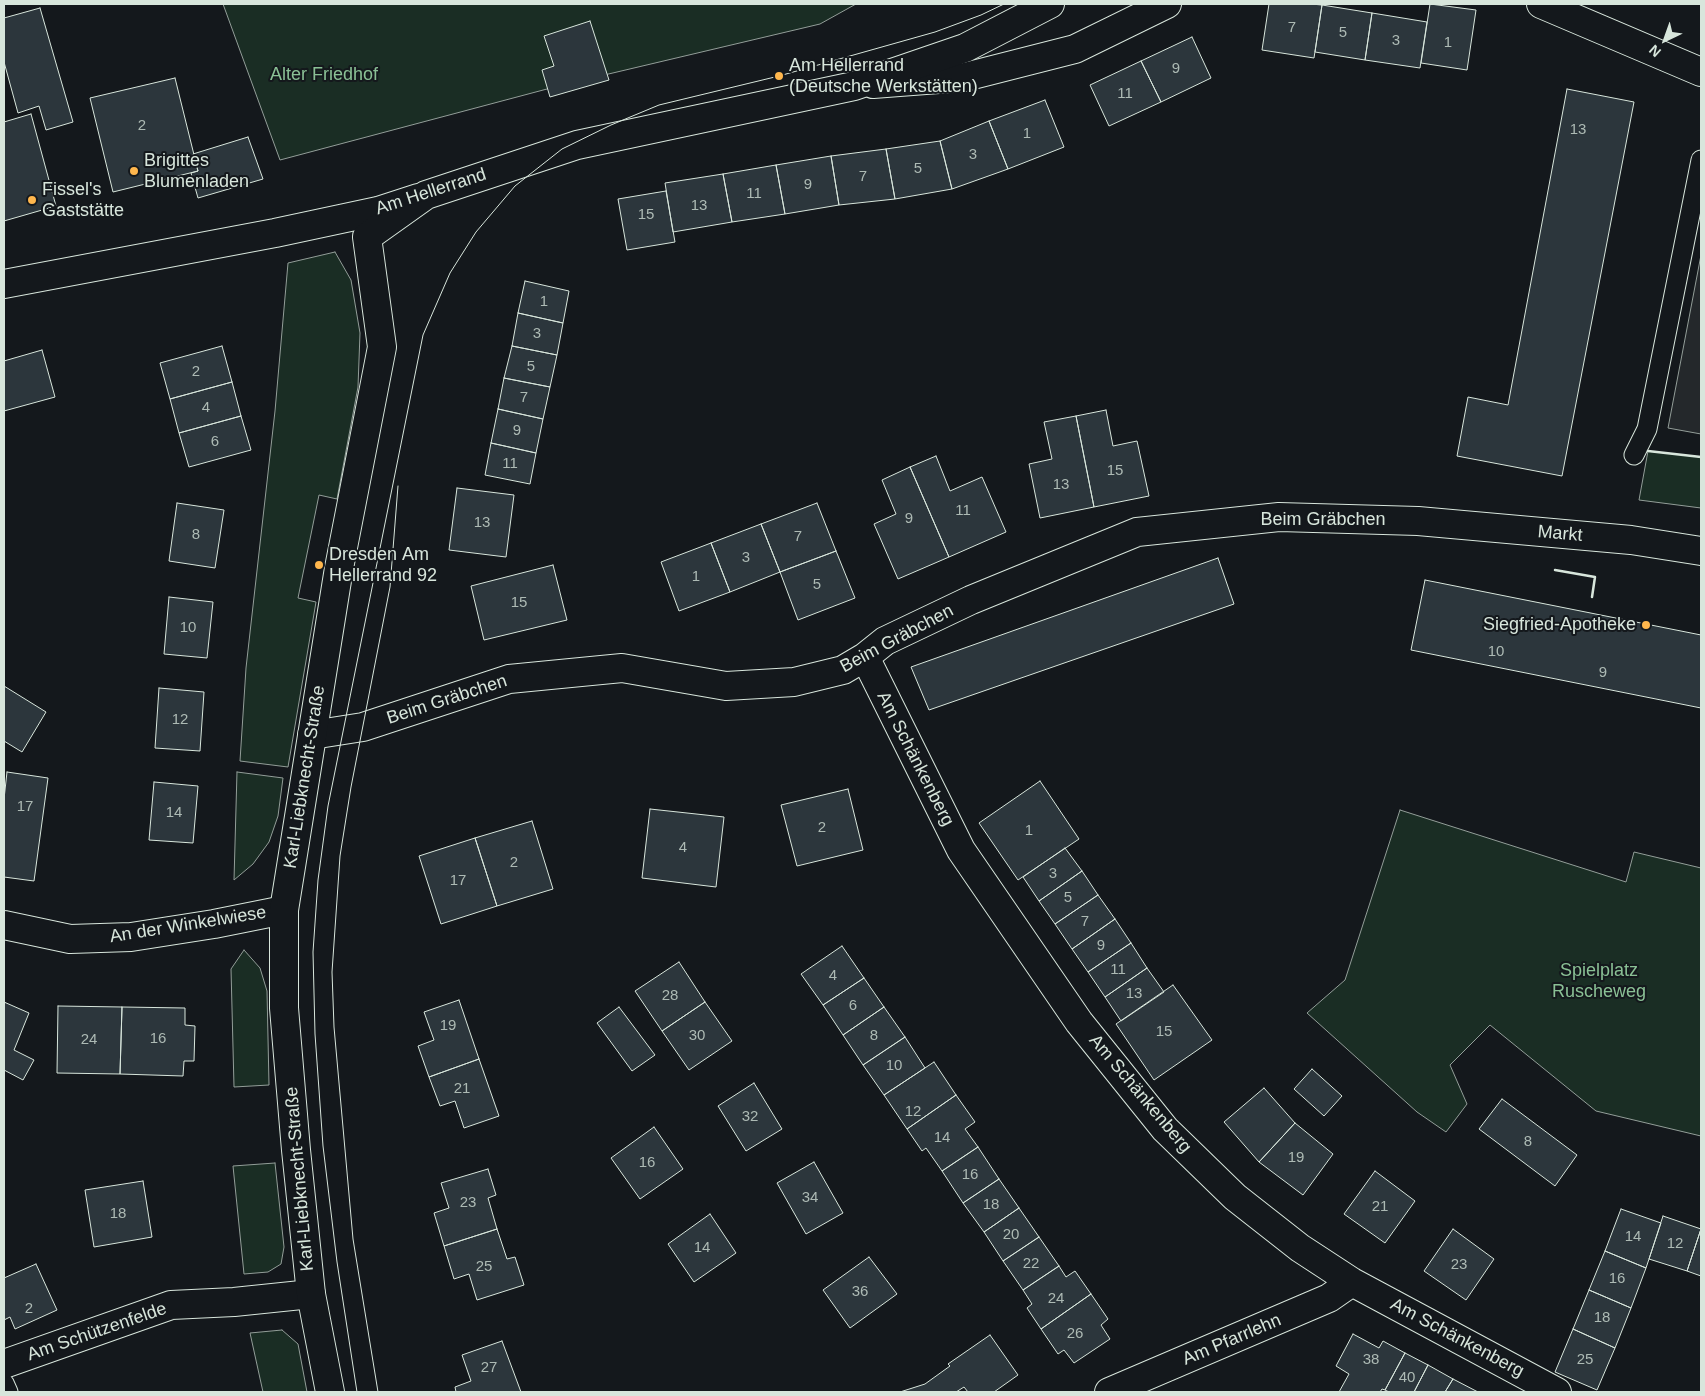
<!DOCTYPE html>
<meta charset="utf-8">
<style>
body{margin:0}
#map{position:relative;width:1705px;height:1396px;overflow:hidden;background:#14181c;font-family:Arial,sans-serif}
canvas{display:block}
.frame{position:absolute;inset:0;border:5px solid #d8e6dc;pointer-events:none}
.north{position:absolute;left:1640px;top:15px;width:50px;height:50px;-webkit-text-stroke:4px #14181c;paint-order:stroke;rotate:222deg;font-size:14px;font-weight:700;line-height:20px;text-align:center;color:#d8e6dc}
.north::after{content:'';display:block;margin:auto;width:18px;height:22px;background:#d8e6dc;clip-path:polygon(50% 0,100% 100%,50% 72%,0 100%)}
</style>
<div id="map">
<canvas width="1705" height="1396"></canvas>
<div class="frame"></div>
<div class="north">N</div>
</div>
<script>
const c = document.querySelector('canvas').getContext('2d');
c.lineJoin = 'round';
function paint(path, color) {
  c.fillStyle = color;
  c.fill(path, 'evenodd');
}
function shape(rows) {
  const path = new Path2D();
  for (const r of rows) {
    path.moveTo(r[0], r[1]);
    for (let i = 2; i < r.length; i += 2) path.lineTo(r[i], r[i + 1]);
  }
  return path;
}
function stroke(path, color, width, dash) {
  c.strokeStyle = color;
  c.lineWidth = width;
  c.lineCap = dash ? 'butt' : 'round';
  c.setLineDash(dash || []);
  c.stroke(path);
}
function write(font, color, halo, rows, align = 'center') {
  c.font = font + ' Arial,sans-serif';
  c.lineWidth = 4;
  c.setLineDash([]);
  c.textBaseline = 'middle';
  c.strokeStyle = halo;
  c.fillStyle = color;
  for (const [text, x, y, turn = 0] of rows) {
    c.save();
    c.translate(x, y);
    c.rotate((+turn || 0) * Math.PI / 180);
    c.textAlign = isNaN(turn) ? turn : align;
    if (halo) c.strokeText(text, 0, 0);
    c.fillText(text, 0, 0);
    c.restore();
  }
}
const green = shape([
 [223,4,856,4,820,24,562,85,280,160,223,4],
 [335,252,351,280,360,333,358,387,337,499,319,495,298,598,316,602,288,767,240,761,246,668,275,411,288,263,335,252],
 [1648,451,1701,457,1701,508,1639,500,1648,451],
 [237,772,283,778,278,816,269,842,253,864,234,880,237,772],
 [1400,810,1626,882,1634,852,1701,868,1701,1136,1596,1111,1490,1025,1450,1065,1467,1104,1446,1132,1417,1112,1307,1013,1345,980,1400,810],
 [244,950,260,968,267,991,269,1085,234,1087,231,969,244,950],
 [275,1163,284,1247,281,1264,268,1272,244,1274,233,1166,275,1163],
 [282,1330,298,1344,307,1392,263,1392,250,1333,282,1330]
]);
paint(green, '#1a2d24');
stroke(green, '#939e99', 1);
const parking = shape([
 [1701,255,1701,434,1668,428,1701,255]
]);
paint(parking, '#24282b');
stroke(parking, '#939e99', 1);
const building = shape([
 [1269,4,1311,4,1322,5,1314,58,1262,50,1269,4],
 [1430,4,1476,10,1467,70,1421,63,1430,4],
 [1322,5,1372,13,1365,60,1315,52,1322,5],
 [40,8,73,122,46,130,39,106,18,113,4,62,4,18,40,8],
 [1372,13,1427,22,1420,68,1365,60,1372,13],
 [590,21,609,80,550,97,542,70,554,66,544,36,590,21],
 [1192,37,1211,78,1161,102,1141,61,1192,37],
 [1141,61,1161,102,1109,126,1090,85,1141,61],
 [175,78,198,171,113,192,90,98,175,78],
 [1567,89,1634,102,1562,476,1457,456,1468,397,1508,405,1567,89],
 [1045,100,1064,147,1008,169,989,121,1045,100],
 [31,114,56,206,4,221,4,122,31,114],
 [989,121,1008,169,952,189,940,141,989,121],
 [248,137,263,179,198,198,191,173,198,171,193,154,248,137],
 [940,141,952,189,895,199,886,149,940,141],
 [886,149,895,199,839,205,831,156,886,149],
 [831,156,839,205,785,214,776,165,831,156],
 [776,165,785,214,732,222,723,174,776,165],
 [723,174,732,222,673,232,665,183,723,174],
 [666,191,675,242,627,250,618,199,666,191],
 [525,281,569,291,563,323,518,313,525,281],
 [518,313,563,323,557,355,512,346,518,313],
 [222,346,232,382,170,399,160,363,222,346],
 [512,346,557,355,550,387,504,378,512,346],
 [42,350,55,397,4,411,4,361,42,350],
 [504,378,550,387,543,419,498,409,504,378],
 [232,382,241,416,179,433,170,399,232,382],
 [498,409,543,419,536,453,491,443,498,409],
 [1106,410,1113,446,1137,441,1149,496,1094,507,1076,416,1106,410],
 [241,416,251,450,189,467,179,433,241,416],
 [1076,416,1094,507,1040,518,1029,464,1052,459,1044,422,1076,416],
 [491,443,536,453,530,484,485,475,491,443],
 [936,456,950,491,982,477,1006,532,949,557,910,467,936,456],
 [910,467,949,557,898,579,874,524,896,514,882,480,910,467],
 [457,488,514,495,506,557,449,550,457,488],
 [177,503,224,510,215,568,169,561,177,503],
 [817,503,836,551,780,572,761,524,817,503],
 [761,524,780,572,730,592,711,543,761,524],
 [711,543,730,592,679,611,661,562,711,543],
 [836,551,855,598,798,620,780,572,836,551],
 [1218,558,1234,604,929,710,911,667,1218,558],
 [553,565,567,620,484,640,471,586,553,565],
 [1425,580,1701,635,1701,708,1411,650,1425,580],
 [169,597,213,602,207,658,164,654,169,597],
 [4,686,46,712,22,752,4,741,4,686],
 [159,688,204,692,200,751,155,748,159,688],
 [7,772,48,778,34,881,4,877,4,799,7,772],
 [1040,781,1079,839,1018,880,979,823,1040,781],
 [154,782,198,786,193,843,149,840,154,782],
 [848,789,863,850,797,866,781,805,848,789],
 [650,809,724,817,716,887,642,878,650,809],
 [532,821,553,889,497,906,475,838,532,821],
 [475,838,497,906,441,924,419,856,475,838],
 [1065,848,1082,871,1039,901,1023,877,1065,848],
 [1082,871,1098,895,1055,924,1039,901,1082,871],
 [1098,895,1115,919,1072,949,1055,924,1098,895],
 [1115,919,1131,943,1088,972,1072,949,1115,919],
 [1131,943,1147,968,1105,997,1088,972,1131,943],
 [842,946,864,978,823,1005,801,974,842,946],
 [679,962,705,1002,662,1031,635,991,679,962],
 [1147,968,1164,992,1121,1021,1105,997,1147,968],
 [864,978,884,1007,843,1035,823,1005,864,978],
 [1173,985,1212,1040,1154,1080,1116,1024,1173,985],
 [459,1000,479,1059,429,1077,418,1046,434,1040,424,1012,459,1000],
 [4,1002,29,1013,14,1050,34,1060,23,1080,4,1070,4,1002],
 [705,1002,732,1041,689,1070,662,1031,705,1002],
 [58,1006,122,1007,120,1074,57,1073,58,1006],
 [122,1007,185,1008,185,1025,195,1026,194,1061,184,1061,183,1076,120,1074,122,1007],
 [619,1007,655,1055,632,1071,597,1023,619,1007],
 [884,1007,905,1037,863,1065,843,1035,884,1007],
 [905,1037,925,1068,884,1095,863,1065,905,1037],
 [479,1059,499,1116,464,1128,455,1101,440,1106,429,1077,479,1059],
 [934,1062,956,1095,907,1129,884,1095,934,1062],
 [1312,1069,1342,1096,1324,1116,1294,1089,1312,1069],
 [754,1083,782,1129,746,1151,718,1106,754,1083],
 [1264,1088,1295,1123,1259,1162,1224,1122,1264,1088],
 [956,1095,975,1122,965,1129,978,1147,942,1171,926,1148,922,1151,907,1129,956,1095],
 [1502,1099,1577,1155,1555,1186,1479,1129,1502,1099],
 [1295,1123,1333,1154,1303,1195,1259,1162,1295,1123],
 [654,1127,683,1169,640,1199,611,1158,654,1127],
 [978,1147,999,1179,963,1203,942,1171,978,1147],
 [814,1162,843,1213,806,1234,777,1183,814,1162],
 [488,1169,496,1195,488,1198,497,1229,444,1246,434,1213,449,1208,441,1183,488,1169],
 [1375,1171,1415,1201,1385,1243,1344,1214,1375,1171],
 [999,1179,1019,1208,984,1232,963,1203,999,1179],
 [143,1181,152,1237,94,1247,85,1190,143,1181],
 [1019,1208,1039,1237,1003,1261,984,1232,1019,1208],
 [1621,1209,1661,1223,1646,1268,1605,1251,1621,1209],
 [710,1214,736,1253,694,1282,668,1244,710,1214],
 [1663,1216,1701,1229,1687,1271,1649,1259,1663,1216],
 [497,1229,507,1259,515,1257,524,1285,477,1300,469,1274,454,1279,444,1246,497,1229],
 [1453,1229,1494,1259,1466,1300,1424,1271,1453,1229],
 [1701,1229,1701,1276,1687,1271,1701,1229],
 [1039,1237,1059,1266,1023,1290,1003,1261,1039,1237],
 [1605,1251,1646,1268,1631,1308,1589,1290,1605,1251],
 [869,1257,897,1294,850,1328,823,1290,869,1257],
 [36,1264,57,1310,15,1329,10,1317,4,1320,4,1278,36,1264],
 [1059,1266,1066,1277,1075,1271,1091,1294,1041,1329,1027,1308,1032,1304,1023,1290,1059,1266],
 [1589,1290,1631,1308,1615,1348,1573,1329,1589,1290],
 [1091,1294,1108,1319,1101,1325,1110,1339,1074,1363,1064,1350,1058,1354,1041,1329,1091,1294],
 [1573,1329,1615,1348,1597,1390,1555,1372,1573,1329],
 [1353,1334,1379,1348,1383,1341,1405,1353,1385,1390,1382,1389,1380,1392,1339,1392,1349,1374,1336,1366,1353,1334],
 [990,1335,1018,1375,994,1392,968,1392,964,1387,956,1392,900,1392,925,1384,950,1366,948,1364,990,1335],
 [502,1341,521,1392,456,1392,455,1387,471,1381,462,1355,502,1341],
 [1405,1353,1428,1365,1414,1392,1389,1392,1385,1390,1405,1353],
 [1428,1365,1453,1379,1445,1392,1414,1392,1428,1365],
 [1453,1379,1478,1392,1445,1392,1453,1379]
]);
paint(building, '#2c363c');
stroke(building, '#d8e6dc', 1);
const service = shape([
 [1634,455,1647,429,1701,160],
 [4,1383,8,1392]
]);
const minor = shape([
 [1541,4,1701,72],
 [873,84,965,77,1075,49,1167,4],
 [4,284,275,233,378,211,418,198],
 [865,657,961,850,1079,1022,1165,1129,1235,1197,1300,1248,1352,1282,1557,1392],
 [312,735,363,727,509,679,622,668,726,686,794,682,843,670,865,657,885,641,971,600,1137,532,1279,517,1418,521,1631,540,1701,551],
 [4,925,70,939,131,937,214,924,284,910],
 [4,1364,171,1305,234,1302,311,1294],
 [1109,1392,1329,1298,1352,1282]
]);
const tertiary = shape([
 [330,1392,311,1294,296,1150,284,1008,284,910,339,568,382,347,367,237,426,195,577,145,854,86,965,48,1050,4]
]);
stroke(service, '#d8e6dc', 21);
stroke(minor, '#d8e6dc', 30);
stroke(tertiary, '#d8e6dc', 30);
stroke(service, '#14181c', 19);
stroke(minor, '#14181c', 28);
stroke(tertiary, '#14181c', 28);
stroke(shape([
 [357,1392,337,1262,323,1146,315,1034,313,952,318,880,328,806,423,335,450,273,476,232,515,186,562,149,611,125,659,105,779,76,935,32,981,15,1004,4],
 [378,1392,353,1239,334,1027,332,972,340,856,351,787,390,587,398,486]
]), '#d8e6dc', 1);
stroke(shape([
 [1648,451,1701,457],
 [1555,570,1595,577,1592,597]
]), '#d8e6dc', 2.5);
for (const [x, y, r, color] of [
 [779,76,5,"#ffb74d"],
 [134,171,5,"#ffb74d"],
 [32,200,5,"#ffb74d"],
 [319,565,5,"#ffb74d"],
 [1646,625,5,"#ffb74d"]
]) {
  const dot = new Path2D();
  dot.arc(x, y, r, 0, 2 * Math.PI);
  c.fillStyle = color;
  c.fill(dot);
  stroke(dot, '#14181c', 2);
}
write('15px', '#adbab4', null, [
 ["7",1292,28],
 ["5",1343,33],
 ["3",1396,41],
 ["1",1448,43],
 ["9",1176,69],
 ["11",1125,94],
 ["2",142,126],
 ["13",1578,130],
 ["1",1027,134],
 ["3",973,155],
 ["5",918,169],
 ["7",863,177],
 ["9",808,185],
 ["11",754,194],
 ["13",699,206],
 ["15",646,215],
 ["1",544,302],
 ["3",537,334],
 ["5",531,367],
 ["2",196,372],
 ["7",524,398],
 ["4",206,408],
 ["9",517,431],
 ["6",215,442],
 ["11",510,464],
 ["15",1115,471],
 ["13",1061,485],
 ["11",963,511],
 ["9",909,519],
 ["13",482,523],
 ["8",196,535],
 ["7",798,537],
 ["3",746,558],
 ["1",696,577],
 ["5",817,585],
 ["15",519,603],
 ["10",188,628],
 ["10",1496,652],
 ["9",1603,673],
 ["12",180,720],
 ["17",25,807],
 ["14",174,813],
 ["2",822,828],
 ["1",1029,831],
 ["4",683,848],
 ["2",514,863],
 ["3",1053,874],
 ["17",458,881],
 ["5",1068,898],
 ["7",1085,922],
 ["9",1101,946],
 ["11",1118,970],
 ["4",833,976],
 ["13",1134,994],
 ["28",670,996],
 ["6",853,1006],
 ["19",448,1026],
 ["15",1164,1032],
 ["30",697,1036],
 ["8",874,1036],
 ["16",158,1039],
 ["24",89,1040],
 ["10",894,1066],
 ["21",462,1089],
 ["12",913,1112],
 ["32",750,1117],
 ["14",942,1138],
 ["8",1528,1142],
 ["19",1296,1158],
 ["16",647,1163],
 ["16",970,1175],
 ["34",810,1198],
 ["23",468,1203],
 ["18",991,1205],
 ["21",1380,1207],
 ["18",118,1214],
 ["20",1011,1235],
 ["14",1633,1237],
 ["12",1675,1244],
 ["14",702,1248],
 ["22",1031,1264],
 ["23",1459,1265],
 ["25",484,1267],
 ["16",1617,1279],
 ["36",860,1292],
 ["24",1056,1299],
 ["2",29,1309],
 ["18",1602,1318],
 ["26",1075,1334],
 ["38",1371,1360],
 ["25",1585,1360],
 ["27",489,1368],
 ["40",1407,1378]
]);
write('18px', '#d8e6dc', '#14181c', [
 ["Am Hellerrand",789,66],
 ["(Deutsche Werkstätten)",789,87],
 ["Brigittes",144,161],
 ["Blumenladen",144,182],
 ["Fissel's",42,190],
 ["Gaststätte",42,211],
 ["Dresden Am",329,555],
 ["Hellerrand 92",329,576],
 ["Siegfried-Apotheke",1636,625,"right"]
], 'left');
write('18px', '#8ac095', '#14181c', [
 ["Alter Friedhof",324,75],
 ["Spielplatz",1599,971],
 ["Ruscheweg",1599,992]
]);
write('18px', '#d8e6dc', '#14181c', [
 ["Am Hellerrand",431,192,-18],
 ["Beim Gräbchen",1323,520],
 ["Markt",1560,534,5],
 ["Beim Gräbchen",897,639,-28],
 ["Beim Gräbchen",447,700,-18],
 ["Am Schänkenberg",915,759,63],
 ["Karl-Liebknecht-Straße",305,777,-81],
 ["An der Winkelwiese",188,925,-9],
 ["Am Schänkenberg",1140,1094,50],
 ["Karl-Liebknecht-Straße",300,1179,-95],
 ["Am Schützenfelde",97,1332,-19],
 ["Am Schänkenberg",1457,1338,28],
 ["Am Pfarrlehn",1232,1340,-23]
]);
</script>
